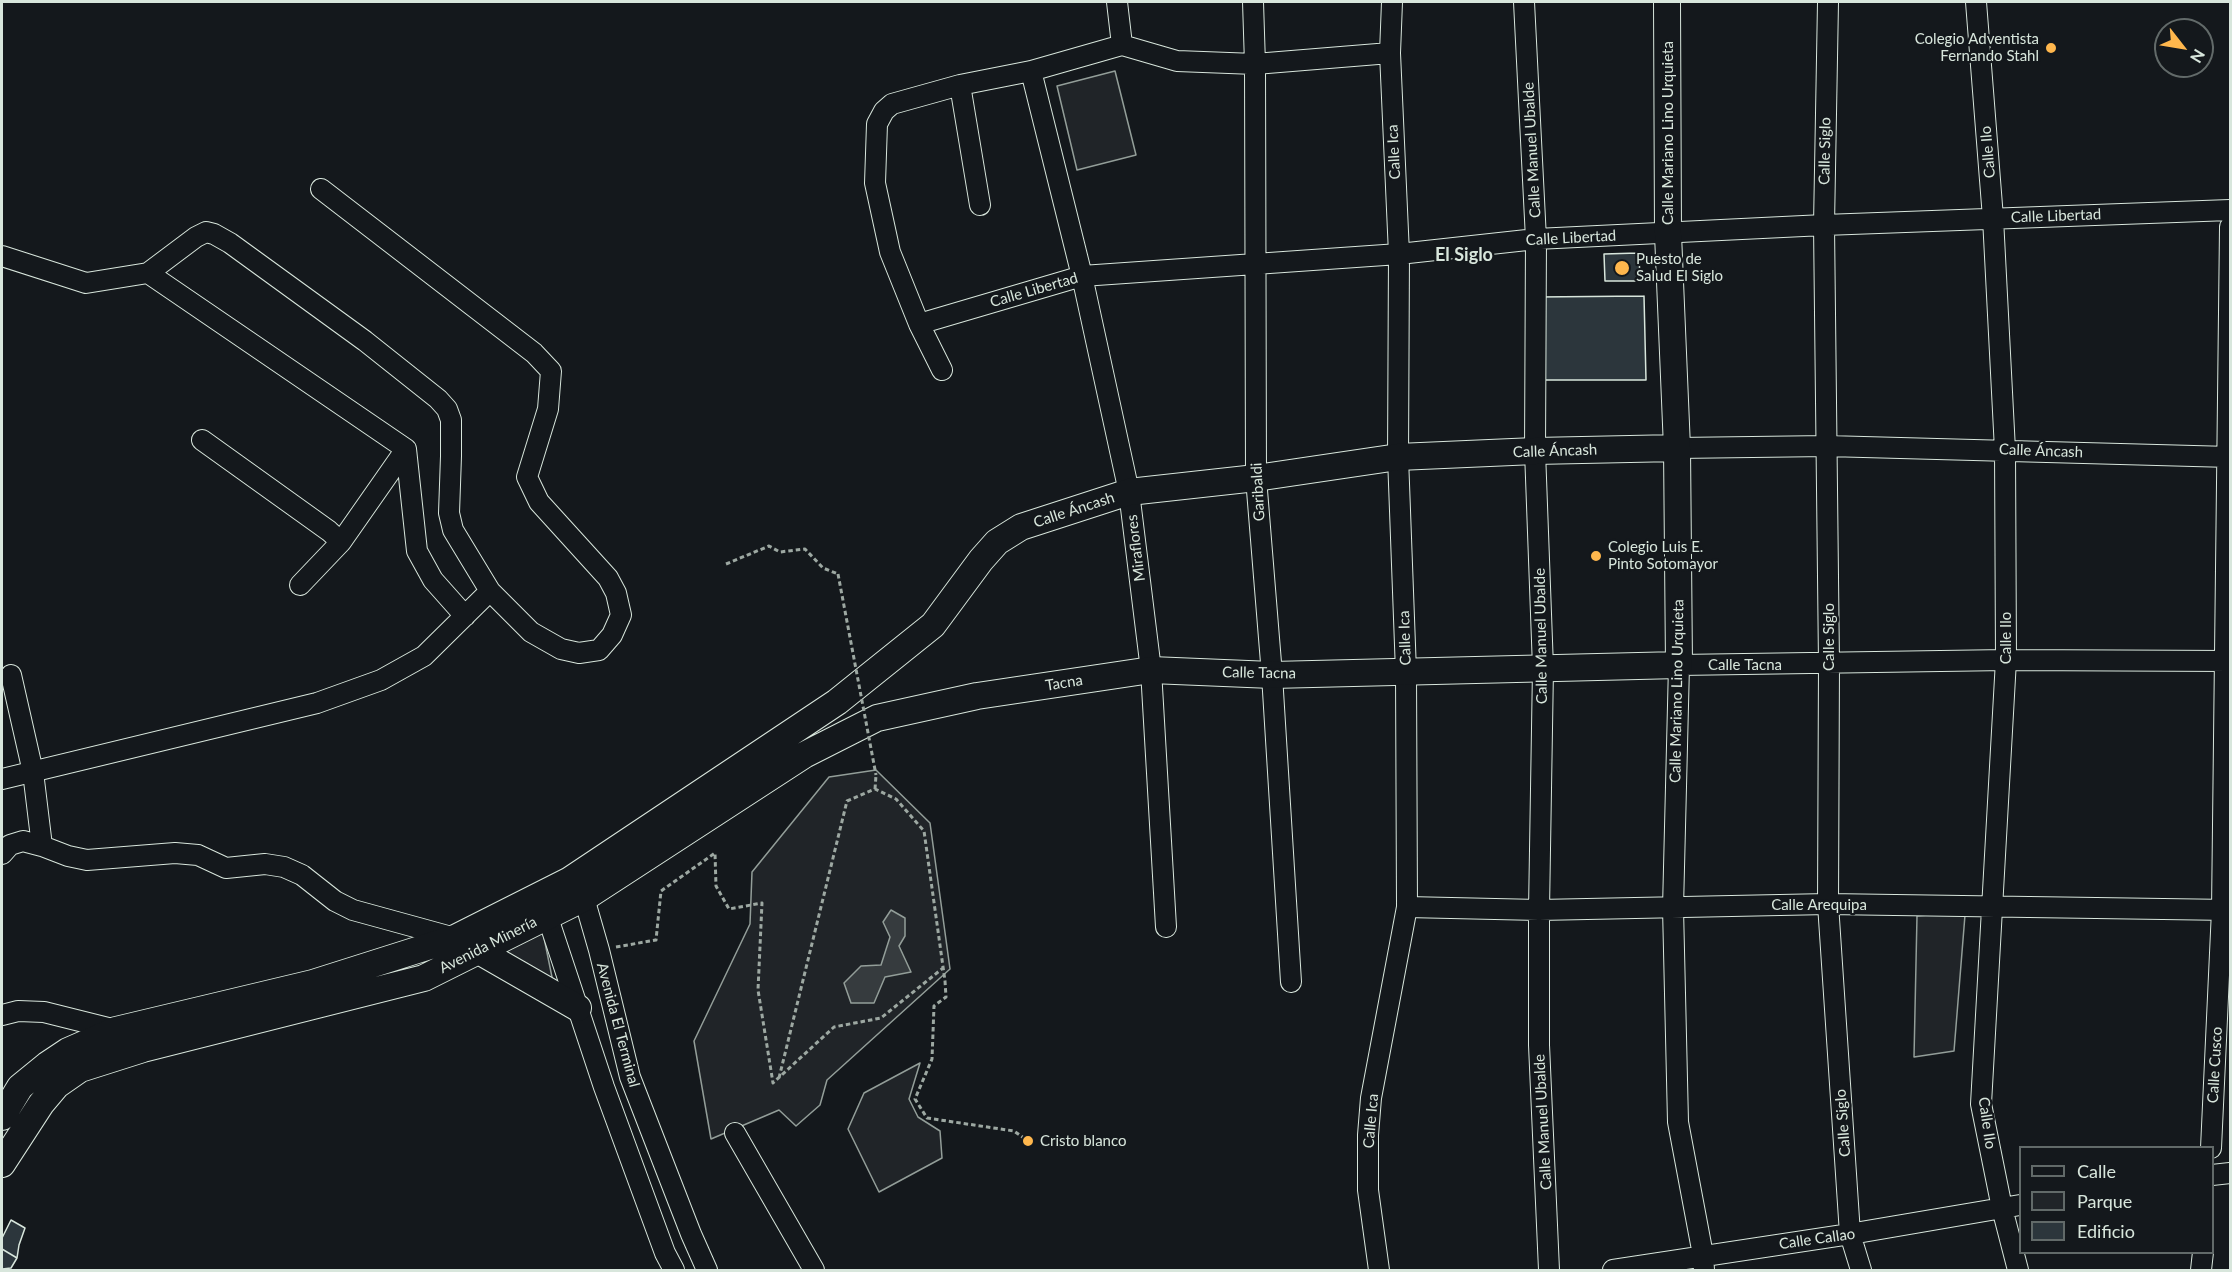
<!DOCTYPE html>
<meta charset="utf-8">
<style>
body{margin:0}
#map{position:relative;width:2232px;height:1272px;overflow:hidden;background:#14181c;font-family:Lato,sans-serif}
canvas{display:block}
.frame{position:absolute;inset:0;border:3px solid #d8e6dc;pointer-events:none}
.legend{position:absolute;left:2019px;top:1146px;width:195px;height:108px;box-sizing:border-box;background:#14181c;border:2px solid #626a69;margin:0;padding:8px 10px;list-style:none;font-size:18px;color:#d8e6dc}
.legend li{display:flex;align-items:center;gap:12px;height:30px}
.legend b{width:30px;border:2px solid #626a69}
.north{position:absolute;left:2154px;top:18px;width:60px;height:60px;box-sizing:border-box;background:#14181c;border:2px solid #626a69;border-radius:50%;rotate:121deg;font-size:16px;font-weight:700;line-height:24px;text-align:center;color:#d8e6dc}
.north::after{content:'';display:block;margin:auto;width:21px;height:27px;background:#ffb74d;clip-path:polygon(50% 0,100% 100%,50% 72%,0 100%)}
</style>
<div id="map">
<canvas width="2232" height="1272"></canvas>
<div class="frame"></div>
<ul class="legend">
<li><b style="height:8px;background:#14181c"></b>Calle</li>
<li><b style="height:16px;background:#202428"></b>Parque</li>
<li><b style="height:16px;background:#2c363c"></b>Edificio</li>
</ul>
<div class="north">N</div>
</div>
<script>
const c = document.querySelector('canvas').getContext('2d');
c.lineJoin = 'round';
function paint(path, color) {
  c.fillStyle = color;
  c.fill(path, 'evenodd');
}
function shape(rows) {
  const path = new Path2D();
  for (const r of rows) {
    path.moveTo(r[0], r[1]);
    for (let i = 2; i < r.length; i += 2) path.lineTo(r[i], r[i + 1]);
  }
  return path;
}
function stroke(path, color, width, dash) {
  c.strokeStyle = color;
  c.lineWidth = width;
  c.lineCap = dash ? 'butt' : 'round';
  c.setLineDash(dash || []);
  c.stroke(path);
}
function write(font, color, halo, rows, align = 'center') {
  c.font = font + ' Lato,sans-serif';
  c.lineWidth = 4.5;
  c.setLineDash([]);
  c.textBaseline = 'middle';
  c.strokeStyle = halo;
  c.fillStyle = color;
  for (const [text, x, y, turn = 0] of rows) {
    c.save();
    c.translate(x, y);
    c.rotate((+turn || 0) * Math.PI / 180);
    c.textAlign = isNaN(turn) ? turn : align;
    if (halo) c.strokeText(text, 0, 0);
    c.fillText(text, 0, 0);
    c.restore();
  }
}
const green = shape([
 [1115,71,1136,155,1077,170,1057,86,1115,71],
 [876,770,930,823,950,969,827,1080,820,1105,796,1126,779,1110,711,1139,694,1041,750,924,752,872,829,777,876,770],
 [1940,914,1965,915,1954,1051,1914,1057,1917,916,1940,914],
 [542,928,553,982,495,952,542,928],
 [920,1063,909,1099,918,1117,940,1131,942,1158,879,1192,848,1129,864,1093,920,1063]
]);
paint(green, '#202428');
stroke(green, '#939e99', 1.5);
const water = shape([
 [891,910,905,918,905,936,899,946,911,972,885,977,874,1003,851,1003,844,983,861,966,881,965,890,937,883,922,891,910]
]);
paint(water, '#363b3e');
stroke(water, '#939e99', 1.5);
const building = shape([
 [1638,253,1641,281,1605,281,1604,254,1638,253],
 [1644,296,1646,380,1538,380,1537,297,1644,296],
 [11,1220,25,1228,19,1245,17,1258,2,1249,2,1238,11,1220],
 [2,1249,17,1258,11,1268,2,1269,2,1249]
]);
paint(building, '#2c363c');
stroke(building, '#d8e6dc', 1.5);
const minor = shape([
 [1117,2,1122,45],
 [1253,2,1255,64,1256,478,1272,675,1291,982],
 [1524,2,1536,239,1535,451,1543,668,1539,910,1539,1045,1549,1270],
 [1828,2,1824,225,1829,664,1828,904,1850,1234,1861,1270],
 [1976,2,1993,218,2005,450,2006,660,1981,1104,2002,1208,2018,1270],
 [1031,71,1082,276,1129,492,1151,670,1166,927],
 [960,85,980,205],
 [2,256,86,283,148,273,196,237,206,232,214,234,230,243,365,341,438,399,447,409,451,420,451,456,449,513,453,530,490,591,531,632,561,649,579,653,599,650,612,635,621,615,616,593,608,578,539,502,527,477,548,409,551,371,534,353,321,189],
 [148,273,406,449,341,542,329,531,202,440],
 [919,324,1082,276,1399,254,1536,239,1824,225,2230,210],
 [942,370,919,324,890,252,875,183,877,124,884,111,892,104,960,85,1031,71,1122,45,1177,61,1255,64,1390,53],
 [1677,448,1827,446,2230,457],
 [406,449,417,551,433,580,465,616],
 [300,585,341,542],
 [11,675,33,772,42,846,68,856,87,860,175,853,198,855,226,868,265,864,284,867,302,875,335,901,353,910,455,938],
 [2,779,317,703,381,680,424,656,490,591],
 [2,854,10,845,23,841,42,846],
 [576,889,584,898,599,950,630,1077,691,1234,707,1270],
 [540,904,547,915,604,1087,665,1253,674,1270],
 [1407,907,1539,910,1828,904,2230,910],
 [2,1015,18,1011,44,1012,116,1030],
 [735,1133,814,1270],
 [2211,1148,2222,910,2230,227],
 [2212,1175,2230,1173],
 [1379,1270,1368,1190,1368,1135,1371,1098,1407,907,1406,672,1398,457,1399,254,1390,53,1392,2],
 [1613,1270,1850,1234,2020,1205],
 [1704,1270,1703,1255,1678,1122,1673,908,1679,665,2006,660,2230,661],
 [2201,1270,2203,1252]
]);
const major = shape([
 [479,951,578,1008],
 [2,1117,20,1087,47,1065,68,1051,116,1030,313,983,455,938,570,880,837,702,933,625,981,560,997,542,1021,527,1129,492,1256,478,1398,457,1535,451,1677,448],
 [2,1164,41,1104,57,1085,80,1069,143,1049,424,978,584,898,804,755,877,718,977,696,1151,670,1272,675,1679,665,1677,448,1668,234,1667,2]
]);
stroke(minor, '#d8e6dc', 22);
stroke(major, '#d8e6dc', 28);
stroke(shape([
 [726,564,769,546,780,552,805,549,823,568,838,574],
 [875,789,876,775],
 [616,947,656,940,661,891,715,853,716,886,729,909,762,903,758,990,773,1083,834,1027,881,1018,943,968],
 [779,1078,847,801,875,789,896,799,924,831,945,981,946,997,934,1006,932,1059,915,1099,927,1118,1014,1131,1028,1141]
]), '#9da8a2', 3, [4.5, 3]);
stroke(minor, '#14181c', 20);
stroke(major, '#14181c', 26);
stroke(shape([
 [838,574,876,775]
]), '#9da8a2', 3, [4.5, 3]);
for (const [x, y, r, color] of [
 [2051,48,6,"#ffb74d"],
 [1622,268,8,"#ffb74d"],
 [1596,556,6,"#ffb74d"],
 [1028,1141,6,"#ffb74d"]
]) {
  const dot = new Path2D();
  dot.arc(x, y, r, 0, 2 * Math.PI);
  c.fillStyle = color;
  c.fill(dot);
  stroke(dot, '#14181c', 2);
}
write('15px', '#d8e6dc', '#14181c', [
 ["Colegio Adventista",2039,39,"right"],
 ["Fernando Stahl",2039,56,"right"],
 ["Puesto de",1636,259],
 ["Salud El Siglo",1636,276],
 ["Colegio Luis E.",1608,547],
 ["Pinto Sotomayor",1608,564],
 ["Cristo blanco",1040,1141]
], 'left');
write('15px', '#d8e6dc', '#14181c', [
 ["Calle Mariano Lino Urquieta",1668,133,-90],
 ["Calle Manuel Ubalde",1532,150,-93],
 ["Calle Siglo",1825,151,-89],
 ["Calle Ica",1394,152,-93],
 ["Calle Ilo",1988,152,-95],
 ["Calle Libertad",2056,216,-2],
 ["Calle Libertad",1571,238,-3],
 ["Calle Libertad",1034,290,-16],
 ["Calle Áncash",1555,451,-2],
 ["Calle Áncash",2041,451,2],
 ["Garibaldi",1258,492,-93],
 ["Calle Áncash",1074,510,-18],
 ["Miraflores",1136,548,-97],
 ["Calle Manuel Ubalde",1541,636,-91],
 ["Calle Siglo",1829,637,-90],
 ["Calle Ica",1405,638,-92],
 ["Calle Ilo",2006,638,-90],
 ["Calle Tacna",1745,665],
 ["Calle Tacna",1259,673,1],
 ["Tacna",1064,683,-9],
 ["Calle Mariano Lino Urquieta",1677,691,-89],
 ["Calle Arequipa",1819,905],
 ["Avenida Minería",488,945,-27],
 ["Avenida El Terminal",618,1025,75],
 ["Calle Cusco",2215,1065,-87],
 ["Calle Ica",1371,1121,-85],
 ["Calle Manuel Ubalde",1543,1122,-93],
 ["Calle Siglo",1843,1123,-94],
 ["Calle Ilo",1987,1123,82],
 ["Calle Callao",1817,1239,-8]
]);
write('bold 18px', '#d8e6dc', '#14181c', [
 ["El Siglo",1464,255]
]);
</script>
